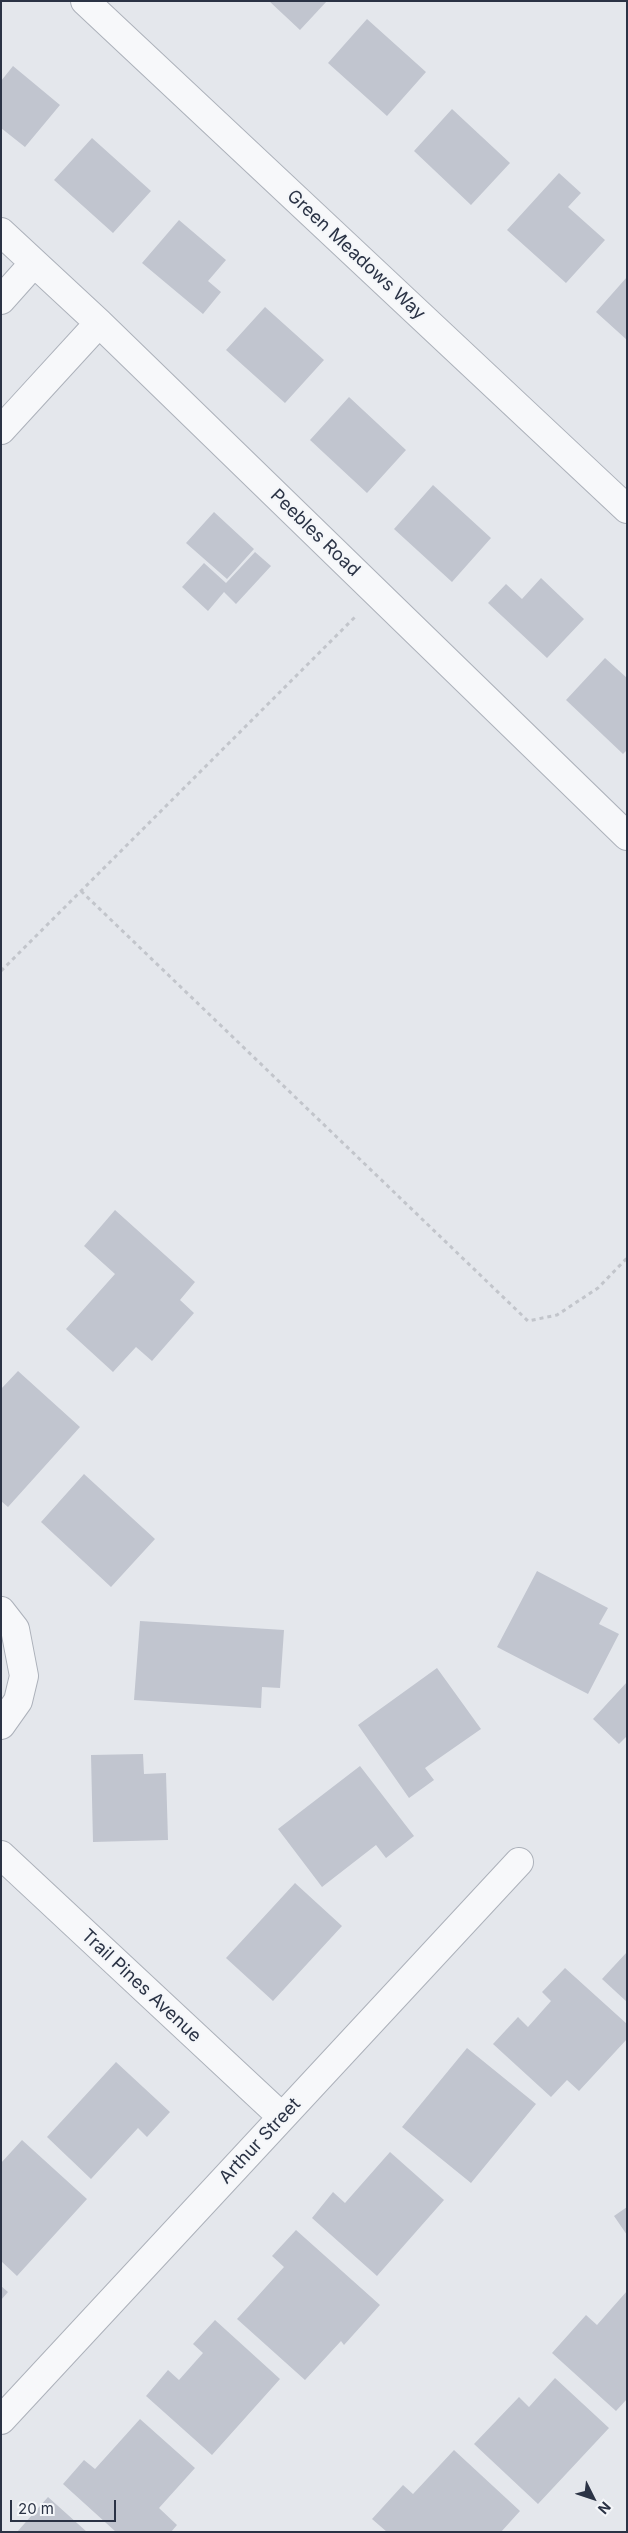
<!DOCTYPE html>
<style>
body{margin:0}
#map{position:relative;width:628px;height:2533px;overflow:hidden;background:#e4e7ec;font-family:Inter,sans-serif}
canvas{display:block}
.frame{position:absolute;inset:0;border:2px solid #2b3345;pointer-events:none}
.north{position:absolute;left:568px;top:2473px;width:50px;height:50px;-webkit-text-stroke:4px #f4f6f9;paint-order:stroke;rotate:131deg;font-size:14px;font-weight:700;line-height:20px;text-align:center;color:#2b3345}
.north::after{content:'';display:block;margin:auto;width:18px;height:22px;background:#2b3345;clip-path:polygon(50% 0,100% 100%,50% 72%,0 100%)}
.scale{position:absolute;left:10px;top:2500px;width:106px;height:22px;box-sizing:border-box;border:2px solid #2b3345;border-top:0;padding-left:6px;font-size:15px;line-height:18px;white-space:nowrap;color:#2b3345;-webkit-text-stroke:4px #f4f6f9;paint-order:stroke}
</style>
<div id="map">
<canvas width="628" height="2533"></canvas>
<div class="frame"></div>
<div class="north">N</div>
<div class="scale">20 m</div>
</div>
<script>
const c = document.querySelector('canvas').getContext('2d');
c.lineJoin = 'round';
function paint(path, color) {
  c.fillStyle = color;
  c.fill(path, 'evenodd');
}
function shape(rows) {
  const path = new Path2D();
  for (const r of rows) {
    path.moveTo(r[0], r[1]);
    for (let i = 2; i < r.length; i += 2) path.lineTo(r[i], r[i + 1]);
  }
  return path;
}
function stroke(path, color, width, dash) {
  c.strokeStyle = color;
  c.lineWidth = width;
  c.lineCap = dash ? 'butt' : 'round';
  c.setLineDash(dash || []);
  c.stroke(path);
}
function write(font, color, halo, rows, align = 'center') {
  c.font = font + ' Inter,sans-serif';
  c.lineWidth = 4;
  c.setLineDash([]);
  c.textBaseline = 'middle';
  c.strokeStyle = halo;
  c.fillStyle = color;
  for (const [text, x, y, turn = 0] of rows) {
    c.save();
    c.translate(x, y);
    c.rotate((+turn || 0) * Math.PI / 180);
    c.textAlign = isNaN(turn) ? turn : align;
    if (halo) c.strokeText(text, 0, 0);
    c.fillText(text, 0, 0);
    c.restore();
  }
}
paint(shape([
 [269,1,327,1,300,30],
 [367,19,426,72,387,116,328,63],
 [13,66,60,105,25,147,1,128,1,81],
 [452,109,510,163,471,205,414,151],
 [92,138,151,191,113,233,54,180],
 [559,173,581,193,568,207,605,240,566,283,507,230],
 [179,220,226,260,208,281,221,292,203,314,142,263],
 [627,277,627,340,596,312],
 [265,307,324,360,285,403,226,350],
 [349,397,406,450,367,493,310,440],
 [433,485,491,538,452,582,394,529],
 [214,512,254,549,227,579,186,543],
 [255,552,271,566,236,604,224,592,208,611,182,587,204,563,226,583],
 [541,578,584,619,547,658,488,603,506,584,522,599],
 [605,658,627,678,627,750,623,754,566,700],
 [115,1210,195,1282,180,1300,194,1313,152,1361,136,1347,113,1372,66,1329,115,1274,84,1246],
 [18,1371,80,1427,8,1507,1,1501,1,1389],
 [84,1474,155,1539,111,1587,41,1522],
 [537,1571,608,1608,599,1624,619,1634,588,1694,497,1647],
 [140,1621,284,1630,280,1688,262,1687,261,1708,134,1700],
 [437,1668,481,1729,425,1768,434,1780,409,1798,358,1725],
 [627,1682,627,1736,619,1744,593,1719],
 [143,1754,144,1774,166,1773,168,1840,93,1842,91,1755],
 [360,1766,414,1836,386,1858,376,1845,322,1887,278,1829],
 [295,1883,342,1926,273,2001,226,1958],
 [627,1952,627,2002,602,1979],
 [565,1968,627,2024,627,2039,579,2091,567,2080,551,2097,493,2044,518,2017,528,2027,551,2001,542,1992],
 [467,2048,536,2104,471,2183,402,2127],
 [116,2062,170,2112,147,2137,138,2128,91,2179,47,2137],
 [22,2140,87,2199,17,2276,1,2261,1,2163],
 [390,2152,444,2200,377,2276,312,2218,333,2192,345,2203],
 [627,2207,627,2235,614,2216],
 [296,2230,380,2305,344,2345,341,2341,305,2380,237,2319,284,2267,272,2256],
 [1,2286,8,2292,1,2300],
 [627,2291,627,2399,616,2411,552,2353,586,2315,597,2325],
 [215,2320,280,2379,212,2455,146,2396,168,2370,179,2380,203,2353,193,2344],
 [555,2378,609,2428,538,2504,474,2444,519,2397,529,2407],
 [140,2419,195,2468,159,2508,177,2525,171,2532,116,2532,63,2484,84,2460,95,2469],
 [454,2450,520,2511,501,2532,387,2532,372,2519,403,2485,413,2494],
 [48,2497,87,2532,17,2532]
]), '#c1c5cf');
const minor = shape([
 [85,1,627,509],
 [1,232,99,323,627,836],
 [1,300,34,263],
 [1,430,99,323],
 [1,1611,15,1629,24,1676,18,1701,1,1725],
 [1,1855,282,2117],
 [1,2420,519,1862]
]);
stroke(minor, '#acb1ba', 30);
stroke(shape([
 [81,891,528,1321,557,1315,598,1288,627,1258],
 [1,971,356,616]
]), '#c2c5cb', 3, [4, 4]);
stroke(minor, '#f7f8fa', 28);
write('18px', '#2b3345', '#f4f6f9', [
 ["Green Meadows Way",356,255,43],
 ["Peebles Road",315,533,44],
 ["Trail Pines Avenue",141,1986,43],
 ["Arthur Street",260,2141,-47]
]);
</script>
